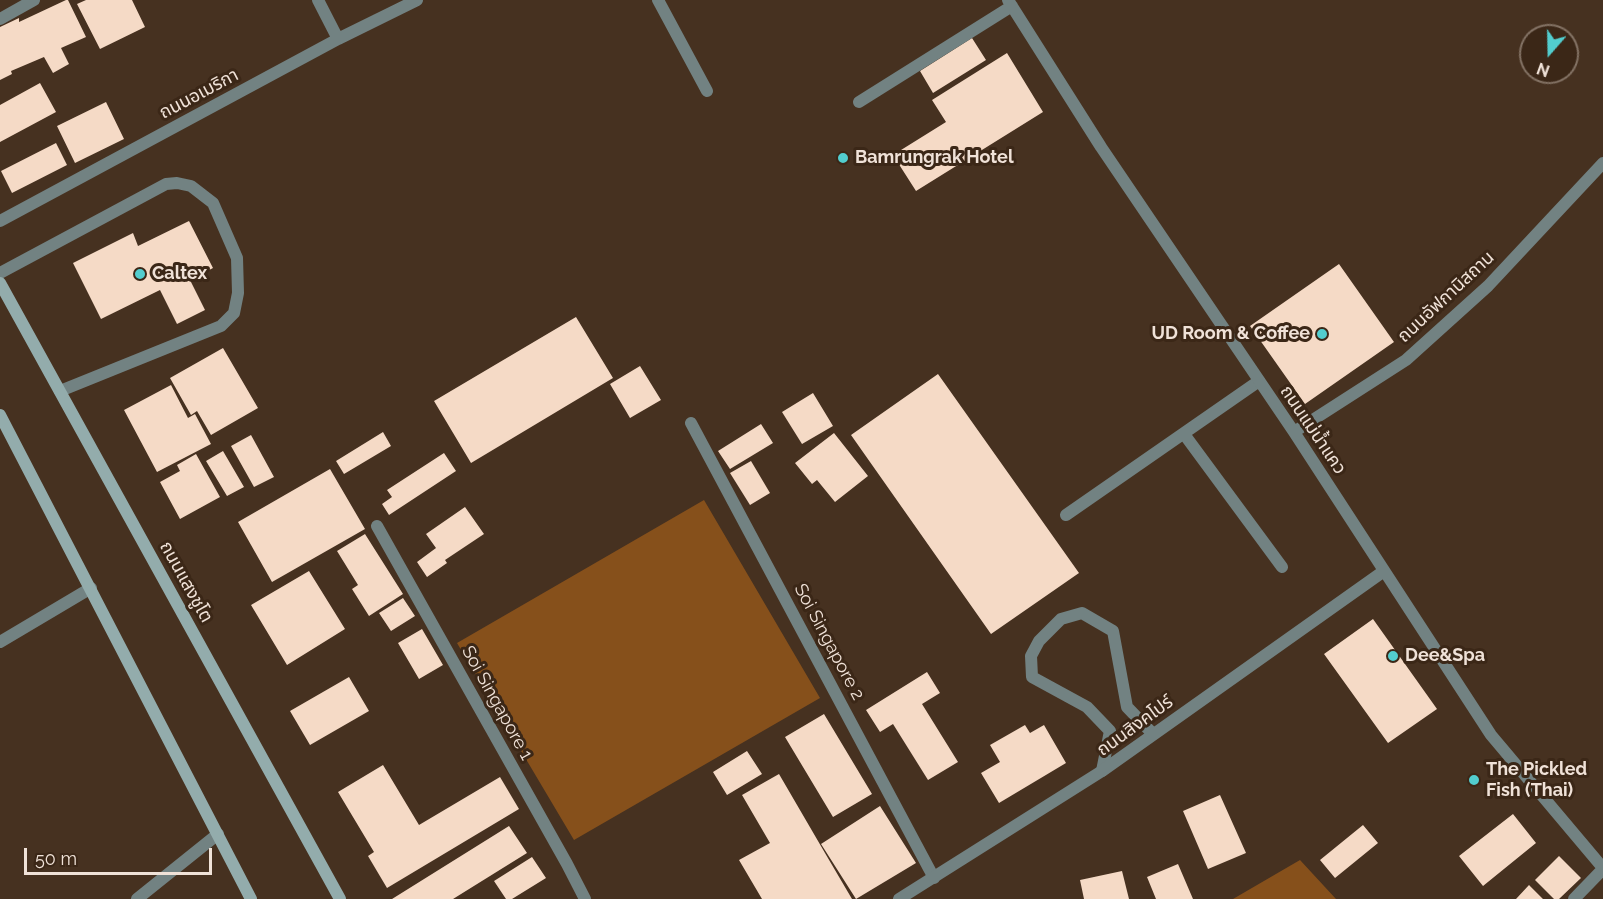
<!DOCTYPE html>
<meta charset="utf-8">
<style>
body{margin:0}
#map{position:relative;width:1603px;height:899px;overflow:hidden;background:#463120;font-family:Raleway,sans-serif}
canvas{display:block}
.north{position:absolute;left:1519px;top:24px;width:60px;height:60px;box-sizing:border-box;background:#3b2717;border:2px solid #837264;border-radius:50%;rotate:200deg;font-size:16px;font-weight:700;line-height:24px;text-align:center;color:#f0e2d8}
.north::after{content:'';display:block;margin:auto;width:21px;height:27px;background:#52cdce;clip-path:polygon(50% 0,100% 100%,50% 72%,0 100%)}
.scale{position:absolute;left:24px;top:848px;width:188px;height:27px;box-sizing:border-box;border:3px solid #f0e2d8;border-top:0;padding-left:8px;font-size:18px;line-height:21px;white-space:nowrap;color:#f0e2d8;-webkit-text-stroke:4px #3b2717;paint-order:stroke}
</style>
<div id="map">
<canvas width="1603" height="899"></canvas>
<div class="north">N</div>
<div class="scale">50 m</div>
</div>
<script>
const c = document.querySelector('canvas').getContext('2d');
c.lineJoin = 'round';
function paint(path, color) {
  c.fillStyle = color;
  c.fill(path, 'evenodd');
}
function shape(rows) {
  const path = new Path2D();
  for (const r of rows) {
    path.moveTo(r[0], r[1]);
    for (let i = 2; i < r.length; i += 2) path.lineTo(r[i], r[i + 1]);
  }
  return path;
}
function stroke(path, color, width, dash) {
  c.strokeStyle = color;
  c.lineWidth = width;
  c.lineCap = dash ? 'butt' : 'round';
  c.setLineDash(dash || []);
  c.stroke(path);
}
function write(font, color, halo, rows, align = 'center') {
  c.font = font + ' Raleway,"Noto Sans Thai",sans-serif';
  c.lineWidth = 6;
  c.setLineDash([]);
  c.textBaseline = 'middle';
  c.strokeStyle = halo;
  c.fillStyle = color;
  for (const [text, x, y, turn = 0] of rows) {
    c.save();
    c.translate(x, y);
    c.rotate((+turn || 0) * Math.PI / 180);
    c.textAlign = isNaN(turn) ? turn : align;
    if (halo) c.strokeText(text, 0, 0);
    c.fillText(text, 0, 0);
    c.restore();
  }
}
paint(shape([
 [704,500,820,698,574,840,457,643],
 [1300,860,1336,899,1233,899]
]), '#86501b');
paint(shape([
 [66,0,68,0,86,37,61,48,69,64,53,73,44,57,11,71,12,74,0,80,0,27,19,18,19,22],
 [86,0,132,0,145,27,100,49,77,4],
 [972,38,986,60,933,93,920,71],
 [1007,53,1043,112,916,191,893,155,946,122,932,100],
 [40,83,56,112,0,142,0,105],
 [106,102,124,139,75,163,57,126],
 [56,143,67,165,12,193,1,171],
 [189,221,213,268,190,280,205,310,177,324,160,290,101,319,73,263,133,233,138,246],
 [1339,264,1394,342,1305,404,1250,326],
 [576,317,613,378,471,463,434,401],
 [223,348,258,408,211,435,197,411,191,415,170,378],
 [640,366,661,400,630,418,610,384],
 [938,374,1079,573,991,634,851,435],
 [171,385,188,418,195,414,211,444,157,472,124,410],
 [813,393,833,426,802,444,782,412],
 [761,424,773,443,730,469,718,451],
 [383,432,391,446,344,474,336,461],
 [834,433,868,476,835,502,817,480,812,484,795,463],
 [251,435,274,477,254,487,231,446],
 [223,451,244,487,227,496,206,461],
 [444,453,456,471,389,515,382,504,392,497,387,490],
 [196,454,220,497,180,519,160,482,180,471,177,465],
 [751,461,770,493,750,505,730,473],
 [330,469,365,529,272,582,238,522],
 [465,507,484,534,445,560,447,563,427,577,417,562,436,548,426,534],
 [365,534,403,594,369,616,352,589,358,585,337,551],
 [309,571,345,629,287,665,251,605],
 [403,598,415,616,391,631,379,613],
 [1373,619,1437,709,1388,743,1324,654],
 [422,629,443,665,419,679,398,643],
 [927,672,940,693,922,704,958,762,928,780,893,724,880,732,866,710],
 [349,677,369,711,310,745,290,711],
 [824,714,872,794,833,817,785,737],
 [1025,725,1030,733,1044,725,1066,763,999,803,981,773,1000,762,990,745],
 [747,751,762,774,727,795,713,772],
 [383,765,419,825,500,777,519,809,387,888,368,856,374,852,338,792],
 [779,774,825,853,852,899,762,899,739,860,770,843,742,795],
 [1220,795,1246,853,1208,869,1183,811],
 [880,806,916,863,856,899,821,844],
 [1513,814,1536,843,1483,886,1459,856],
 [1363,825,1378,843,1335,878,1320,860],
 [509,826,527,853,453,899,392,899],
 [1559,856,1581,878,1559,899,1554,899,1535,880],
 [532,857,546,878,512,899,506,899,494,881],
 [1178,864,1193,899,1156,899,1147,877],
 [1122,871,1129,899,1084,899,1080,880],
 [1529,885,1543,899,1516,899]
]), '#f5dac6');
stroke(shape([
 [0,273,166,184,177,183,191,186,213,203,237,258,238,293,234,313,221,326,60,391],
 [691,423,934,878],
 [1184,434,1282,567],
 [1066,515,1259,381],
 [377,526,567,864,585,899],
 [1102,771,1110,731,1087,707,1032,677,1031,656,1039,641,1061,619,1082,613,1113,631,1127,707,1153,734],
 [137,899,218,834]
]), '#728282', 12);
stroke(shape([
 [318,0,338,39],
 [658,0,707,91],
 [1008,0,1101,147,1294,432,1491,735,1603,868],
 [0,19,34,0],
 [859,102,1012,6],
 [0,221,338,39,417,0],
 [1294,432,1406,360,1488,286,1603,163],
 [0,642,91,588],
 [899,899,1102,771,1384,571],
 [1574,899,1603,869]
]), '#728282', 12);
stroke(shape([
 [0,283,340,899],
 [0,415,251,899]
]), '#93acac', 12);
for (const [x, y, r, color] of [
 [843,158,6,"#52cdce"],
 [140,274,6,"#52cdce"],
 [1322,334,6,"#52cdce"],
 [1393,656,6,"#52cdce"],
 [1474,780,6,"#52cdce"]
]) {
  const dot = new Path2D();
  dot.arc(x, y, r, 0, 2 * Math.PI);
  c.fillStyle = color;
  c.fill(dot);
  stroke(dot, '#3b2717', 2);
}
write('18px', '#f0e2d8', '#3b2717', [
 ["ถนนอเมริกา",199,94,-28],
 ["ถนนอัฟกานิสถาน",1446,297,-43],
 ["ถนนแม่น้ำแคว",1313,430,56],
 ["ถนนแสงชูโต",186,582,61],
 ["Soi Singapore 2",829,642,62],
 ["Soi Singapore 1",497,703,61],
 ["ถนนสิงคโปร์",1135,726,-36]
]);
write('bold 18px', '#f0e2d8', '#3b2717', [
 ["Bamrungrak Hotel",855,158],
 ["Caltex",152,274],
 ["UD Room & Coffee",1310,334,"right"],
 ["Dee&Spa",1405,656],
 ["The Pickled",1486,770],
 ["Fish (Thai)",1486,791]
], 'left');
</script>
